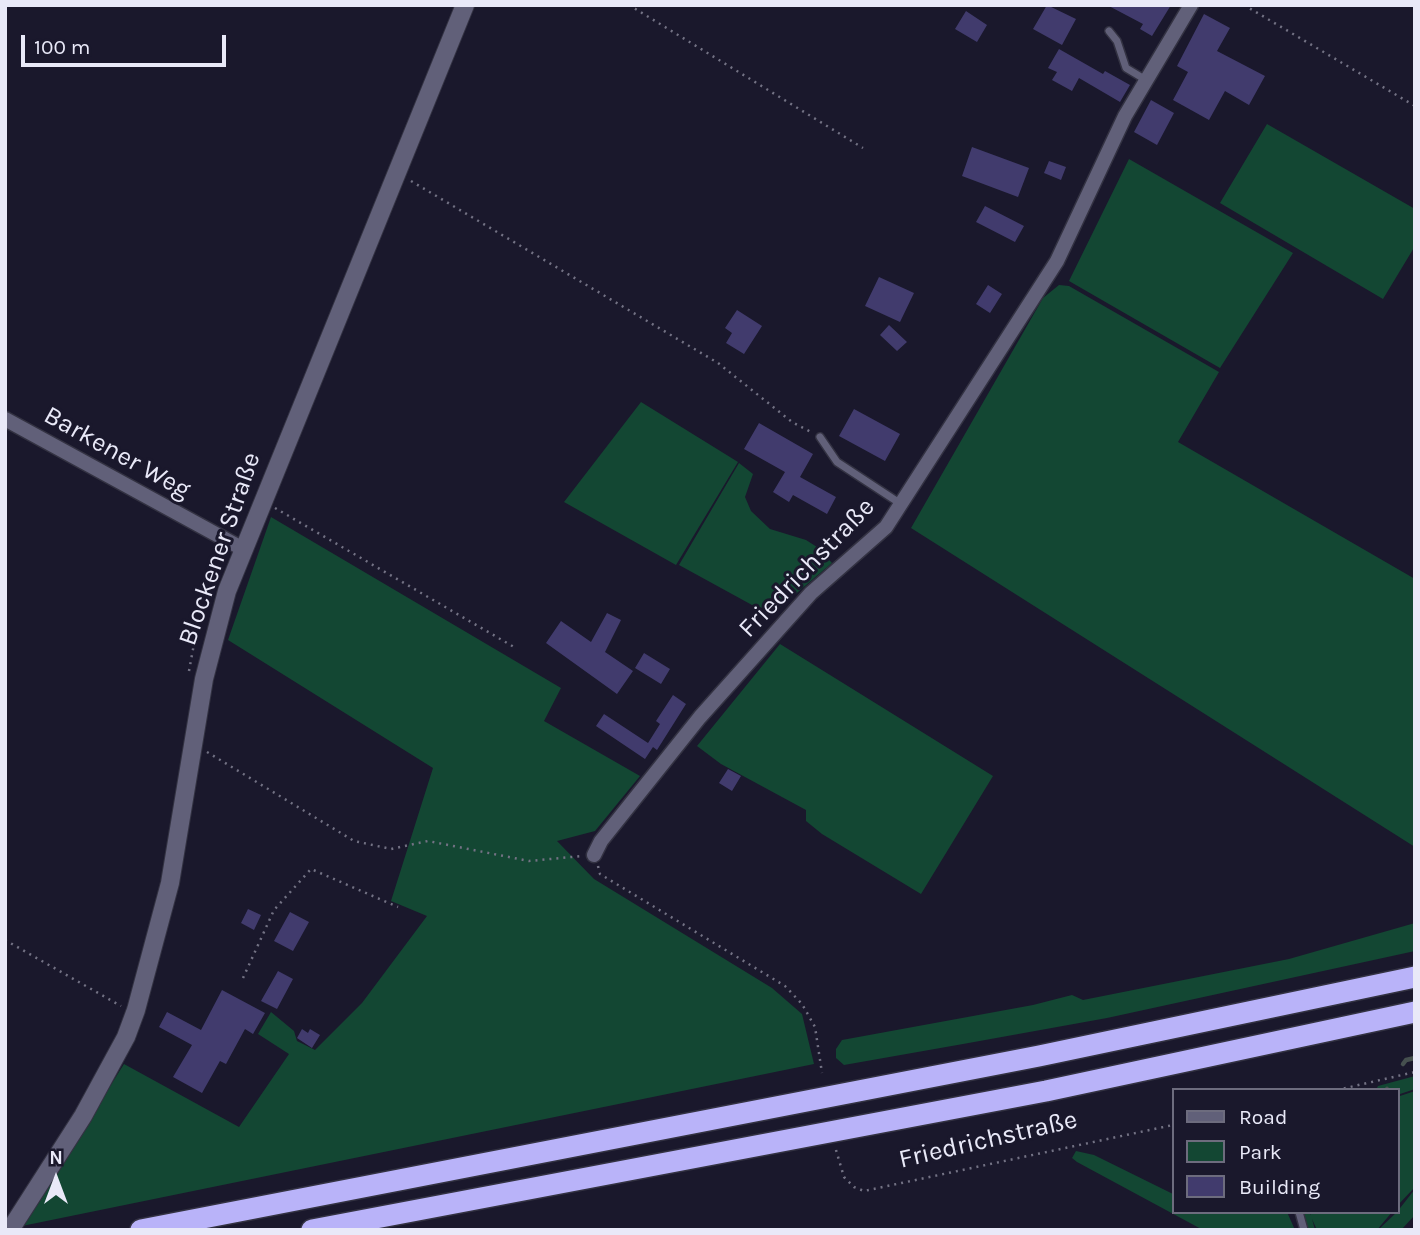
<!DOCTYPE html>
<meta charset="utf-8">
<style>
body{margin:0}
#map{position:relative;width:1420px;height:1235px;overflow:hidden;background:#1a182c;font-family:Karla,sans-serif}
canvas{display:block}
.frame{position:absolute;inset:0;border:7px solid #e9e9f8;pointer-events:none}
.legend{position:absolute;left:1172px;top:1088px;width:228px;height:126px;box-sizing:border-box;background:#1a182c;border:2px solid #6d6c7e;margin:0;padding:9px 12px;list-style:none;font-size:21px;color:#e9e9f8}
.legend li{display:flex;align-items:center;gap:14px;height:35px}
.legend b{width:35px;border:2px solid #6d6c7e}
.north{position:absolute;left:21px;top:1144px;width:70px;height:70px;-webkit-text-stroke:5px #1a182c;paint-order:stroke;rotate:0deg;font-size:19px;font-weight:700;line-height:28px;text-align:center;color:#e9e9f8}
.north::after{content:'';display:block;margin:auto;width:24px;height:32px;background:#e9e9f8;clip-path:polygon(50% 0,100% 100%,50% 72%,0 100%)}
.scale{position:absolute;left:21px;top:35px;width:205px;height:32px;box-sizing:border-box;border:4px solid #e9e9f8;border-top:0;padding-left:9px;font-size:21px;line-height:24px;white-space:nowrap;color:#e9e9f8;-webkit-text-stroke:5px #1a182c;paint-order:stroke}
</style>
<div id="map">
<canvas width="1420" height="1235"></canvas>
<div class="frame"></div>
<ul class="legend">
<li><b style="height:9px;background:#616079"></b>Road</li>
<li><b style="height:19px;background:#134733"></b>Park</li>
<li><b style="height:19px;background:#413b6d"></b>Building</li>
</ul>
<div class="north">N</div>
<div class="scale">100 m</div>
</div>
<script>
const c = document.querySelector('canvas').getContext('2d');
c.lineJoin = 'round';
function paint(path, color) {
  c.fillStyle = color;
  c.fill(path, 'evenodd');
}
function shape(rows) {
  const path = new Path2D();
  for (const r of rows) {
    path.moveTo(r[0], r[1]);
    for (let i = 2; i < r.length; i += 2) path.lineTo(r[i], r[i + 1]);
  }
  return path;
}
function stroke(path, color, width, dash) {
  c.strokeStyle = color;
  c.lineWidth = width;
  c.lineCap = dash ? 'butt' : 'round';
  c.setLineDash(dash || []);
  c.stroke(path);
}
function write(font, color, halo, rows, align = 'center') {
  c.font = font + ' Karla,sans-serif';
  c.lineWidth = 6;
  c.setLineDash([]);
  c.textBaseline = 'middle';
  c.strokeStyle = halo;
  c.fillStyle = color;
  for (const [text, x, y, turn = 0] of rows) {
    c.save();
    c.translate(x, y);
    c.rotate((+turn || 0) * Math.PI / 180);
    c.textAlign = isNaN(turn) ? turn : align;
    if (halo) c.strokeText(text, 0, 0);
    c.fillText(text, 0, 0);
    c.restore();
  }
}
paint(shape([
 [1267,124,1415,209,1415,246,1383,299,1220,203],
 [1129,159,1293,253,1220,368,1069,281],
 [1059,285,1069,286,1219,372,1178,442,1415,579,1415,847,911,528,1043,298],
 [641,402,738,462,676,565,564,502],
 [739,463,753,474,745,497,751,511,770,529,806,540,817,547,832,563,778,609,767,611,752,605,679,565],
 [271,517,561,688,544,721,640,776,595,831,557,841,594,879,772,988,802,1014,814,1064,22,1226,124,1064,239,1127,289,1054,258,1034,271,1012,294,1031,297,1041,315,1050,362,1003,427,916,391,901,433,768,228,640],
 [780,644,993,776,921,894,822,834,806,821,806,810,721,764,697,746],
 [1415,923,1415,951,1107,1018,963,1044,844,1065,836,1058,836,1049,842,1040,1033,1005,1072,995,1083,1000,1289,959],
 [1415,1076,1415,1089,1397,1095,1397,1090,1376,1090,1378,1086],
 [1415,1091,1415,1187,1397,1206,1397,1097],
 [1076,1151,1094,1155,1173,1194,1173,1212,1287,1212,1295,1230,1203,1230,1077,1162,1072,1158],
 [1415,1189,1415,1215,1401,1230,1378,1230,1397,1212],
 [1303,1212,1310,1212,1310,1215,1312,1212,1392,1212,1377,1230,1317,1230,1312,1219,1315,1230,1307,1230]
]), '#134733');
stroke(shape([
 [1403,1064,1406,1060,1415,1058],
 [1386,1090,1387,1089]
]), '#46504f', 4.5);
paint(shape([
 [1047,5,1076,19,1062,45,1033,29],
 [1107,5,1171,5,1152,36,1140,29,1143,24],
 [966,11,987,25,977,42,955,29],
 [1204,14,1230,28,1217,51,1265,76,1249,105,1225,91,1209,120,1173,100,1188,72,1177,66],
 [1059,49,1103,74,1105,71,1130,85,1120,102,1079,78,1072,91,1052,80,1057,72,1048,68],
 [1151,100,1174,113,1157,145,1134,132],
 [972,147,1029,168,1018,197,962,176],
 [1049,161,1066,167,1061,180,1044,173],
 [985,206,1024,226,1015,242,976,222],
 [879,277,914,293,900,322,865,306],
 [988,285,1002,294,990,313,976,304],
 [737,310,762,326,744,354,726,343,732,333,725,328],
 [889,325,907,342,897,351,880,335],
 [854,409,900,434,885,461,839,436],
 [759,423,813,454,800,477,836,497,827,514,793,495,789,502,773,492,785,472,744,449],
 [607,613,621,620,605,652,633,671,617,694,546,643,561,621,591,642],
 [644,653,670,669,661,684,635,668],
 [673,695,686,704,657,750,653,747,645,759,596,726,604,714,648,743,660,724,656,721],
 [728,769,741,776,732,791,719,783],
 [248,909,261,915,254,930,241,923],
 [290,912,309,922,293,951,274,941],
 [278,971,293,979,277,1009,261,1001],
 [222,990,265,1013,253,1034,245,1029,226,1064,220,1061,202,1093,173,1077,192,1045,159,1027,167,1012,201,1030],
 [302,1029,308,1033,310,1029,320,1035,312,1048,297,1038]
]), '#413b6d');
const service = shape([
 [1109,31,1117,41,1126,68,1146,80],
 [820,437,837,462,901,504],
 [1299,1212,1304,1230]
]);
const minor = shape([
 [5,419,243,549],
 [594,855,601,841,700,717,811,593,886,527,1057,261,1125,116,1191,5]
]);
const tertiary = shape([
 [10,1230,83,1116,126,1037,136,1010,170,883,204,679,227,591,465,5]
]);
const motorway = shape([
 [141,1230,1039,1056,1415,977],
 [312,1230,1046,1091,1415,1012]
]);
stroke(service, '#333242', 10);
stroke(minor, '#333242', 17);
stroke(tertiary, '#333242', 20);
stroke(motorway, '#333242', 24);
stroke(shape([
 [629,5,863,148],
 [1244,5,1415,106],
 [411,181,718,363,792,422,811,432],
 [275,508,514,647],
 [189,671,196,633,206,606],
 [207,752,354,841,391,849,428,841,529,861,582,856],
 [598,866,600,874,785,986,802,1004,815,1027,822,1073],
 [5,940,121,1006],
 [243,978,274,910,311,869,398,907],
 [1337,1090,1415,1072],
 [836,1150,844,1177,854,1187,864,1191,1173,1125]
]), '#737284', 2.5, [2, 5]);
stroke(service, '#616079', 7);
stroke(minor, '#616079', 14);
stroke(tertiary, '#616079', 18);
stroke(motorway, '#b9b3f9', 21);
write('26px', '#e9e9f8', '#1a182c', [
 ["Barkener Weg",117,453,29],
 ["Blockener Straße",220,549,-71],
 ["Friedrichstraße",807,568,-46],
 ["Friedrichstraße",988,1140,-13]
]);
</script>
